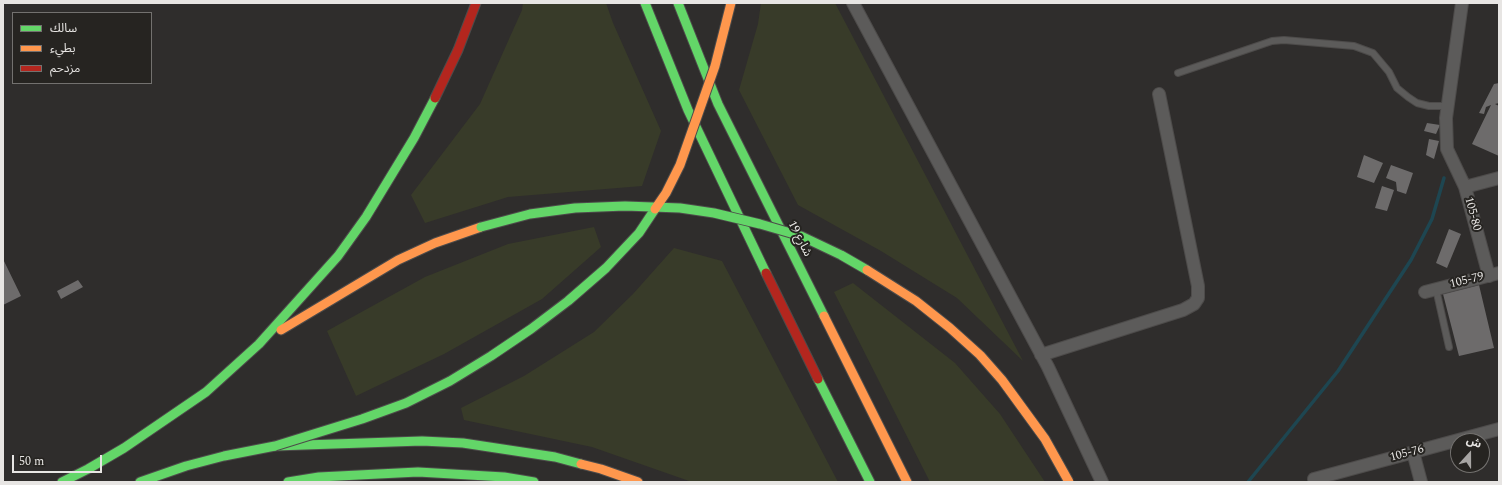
<!DOCTYPE html>
<meta charset="utf-8">
<style>
body{margin:0}
#map{position:relative;width:1502px;height:485px;overflow:hidden;background:#2f2d2c;font-family:Spectral,"Noto Sans Arabic",serif}
canvas{display:block}
.frame{position:absolute;inset:0;border:4px solid #e7e5e3;pointer-events:none}
.legend{position:absolute;left:12px;top:12px;width:140px;height:72px;box-sizing:border-box;background:#262421;border:1px solid #73716f;margin:0;padding:5px 7px;list-style:none;font-size:12px;color:#e7e5e3}
.legend li{display:flex;align-items:center;gap:8px;height:20px}
.legend b{width:20px;border:1px solid #73716f}
.north{position:absolute;left:1450px;top:433px;width:40px;height:40px;box-sizing:border-box;background:#262421;border:1px solid #73716f;border-radius:50%;rotate:21deg;font-size:11px;font-weight:700;line-height:16px;text-align:center;color:#e7e5e3}
.north::after{content:'';display:block;margin:auto;width:14px;height:18px;background:#a7a5a3;clip-path:polygon(50% 0,100% 100%,50% 72%,0 100%)}
.scale{position:absolute;left:12px;top:455px;width:90px;height:18px;box-sizing:border-box;border:2px solid #e7e5e3;border-top:0;padding-left:5px;font-size:12px;line-height:14px;white-space:nowrap;color:#e7e5e3;-webkit-text-stroke:3px #262421;paint-order:stroke}
</style>
<div id="map">
<canvas width="1502" height="485"></canvas>
<div class="frame"></div>
<ul class="legend">
<li><b style="height:5px;background:#63d668"></b>سالك</li>
<li><b style="height:5px;background:#ff974d"></b>بطيء</li>
<li><b style="height:5px;background:#b3261e"></b>مزدحم</li>
</ul>
<div class="north">ش</div>
<div class="scale">50 m</div>
</div>
<script>
const c = document.querySelector('canvas').getContext('2d');
c.lineJoin = 'round';
function paint(path, color) {
  c.fillStyle = color;
  c.fill(path, 'evenodd');
}
function shape(rows) {
  const path = new Path2D();
  for (const r of rows) {
    path.moveTo(r[0], r[1]);
    for (let i = 2; i < r.length; i += 2) path.lineTo(r[i], r[i + 1]);
  }
  return path;
}
function stroke(path, color, width, dash) {
  c.strokeStyle = color;
  c.lineWidth = width;
  c.lineCap = dash ? 'butt' : 'round';
  c.setLineDash(dash || []);
  c.stroke(path);
}
function write(font, color, halo, rows, align = 'center') {
  c.font = font + ' Spectral,"Noto Sans Arabic",serif';
  c.lineWidth = 4;
  c.setLineDash([]);
  c.textBaseline = 'middle';
  c.strokeStyle = halo;
  c.fillStyle = color;
  for (const [text, x, y, turn = 0] of rows) {
    c.save();
    c.translate(x, y);
    c.rotate((+turn || 0) * Math.PI / 180);
    c.textAlign = isNaN(turn) ? turn : align;
    if (halo) c.strokeText(text, 0, 0);
    c.fillText(text, 0, 0);
    c.restore();
  }
}
paint(shape([
 [523,3,606,3,613,23,661,131,642,186,508,197,425,223,411,195,480,104,522,10],
 [761,3,835,3,1023,361,957,298,881,251,798,205,739,90,758,24],
 [594,227,601,247,542,299,444,354,356,396,327,331,425,277,508,244],
 [674,248,722,261,838,482,692,482,592,447,464,420,461,408,524,376,594,332,633,294],
 [853,283,955,363,1000,414,1045,482,930,482,834,292]
]), '#383b29');
stroke(shape([
 [1248,482,1338,371,1411,260,1432,219,1444,178]
]), '#1e4651', 3.5);
paint(shape([
 [1499,83,1499,103,1495,104,1499,106,1499,156,1472,144,1491,105,1486,107,1484,114,1479,113,1494,84],
 [1427,123,1440,125,1436,134,1424,131],
 [1429,139,1439,141,1434,159,1426,155],
 [1364,155,1383,163,1374,183,1357,177],
 [1391,165,1413,173,1406,194,1397,191,1396,182,1386,178],
 [1382,186,1394,190,1387,211,1375,208],
 [1449,229,1461,234,1447,268,1436,263],
 [3,259,21,296,3,305],
 [78,280,83,287,61,299,57,291],
 [1479,285,1494,348,1459,356,1443,294]
]), '#6d6b6b');
const lane = shape([
 [1178,73,1272,41,1284,40,1354,46,1373,53,1389,72,1397,88,1408,97,1417,103,1429,106,1447,106],
 [1436,289,1449,347]
]);
const street = shape([
 [853,3,1048,367,1102,482],
 [1462,3,1446,118,1447,149,1465,187],
 [1489,276,1465,187,1499,178],
 [1425,292,1499,273],
 [1041,355,1183,310,1194,304,1198,298,1198,286,1159,94],
 [1413,452,1421,482],
 [1315,482,1314,479,1499,429]
]);
const fast = shape([
 [645,3,688,110,766,273],
 [678,3,718,104,824,316],
 [818,379,870,482],
 [88,469,124,448,206,392,259,344,338,256,366,217,414,138,435,98],
 [62,482,88,469],
 [140,482,186,466,224,456,275,446,422,441,463,443,555,457,581,464],
 [288,482,319,477,418,472,504,477,534,482]
]);
const slow = shape([
 [824,316,907,482],
 [281,330,398,260,435,243,481,227],
 [581,464,601,469,638,482]
]);
const jam = shape([
 [435,98,458,50,476,3],
 [766,273,818,379]
]);
stroke(lane, '#4d4b4a', 8);
stroke(street, '#4d4b4a', 14);
stroke(fast, '#4d4b4a', 11);
stroke(slow, '#4d4b4a', 11);
stroke(jam, '#4d4b4a', 11);
stroke(lane, '#5c5b5a', 6);
stroke(street, '#5c5b5a', 12);
stroke(fast, '#63d668', 9);
stroke(slow, '#ff974d', 9);
stroke(jam, '#b3261e', 9);
const fastBridge = shape([
 [481,227,530,214,575,208,625,206,680,208,714,213,760,224,801,236,841,255,867,270],
 [275,446,362,419,406,403,450,381,491,356,531,329,568,301,606,268,639,233,655,209]
]);
const slowBridge = shape([
 [655,209,666,193,680,165,715,66,731,3],
 [867,270,916,301,950,328,980,355,1002,380,1045,439,1069,482]
]);
stroke(fastBridge, '#4d4b4a', 11, []);
stroke(slowBridge, '#4d4b4a', 11, []);
stroke(fastBridge, '#63d668', 9);
stroke(slowBridge, '#ff974d', 9);
write('12px', '#e7e5e3', '#262421', [
 ["105-80",1472,214,75],
 ["شارع 19",799,239,63],
 ["105-79",1467,281,-14],
 ["105-76",1407,454,-15]
]);
</script>
